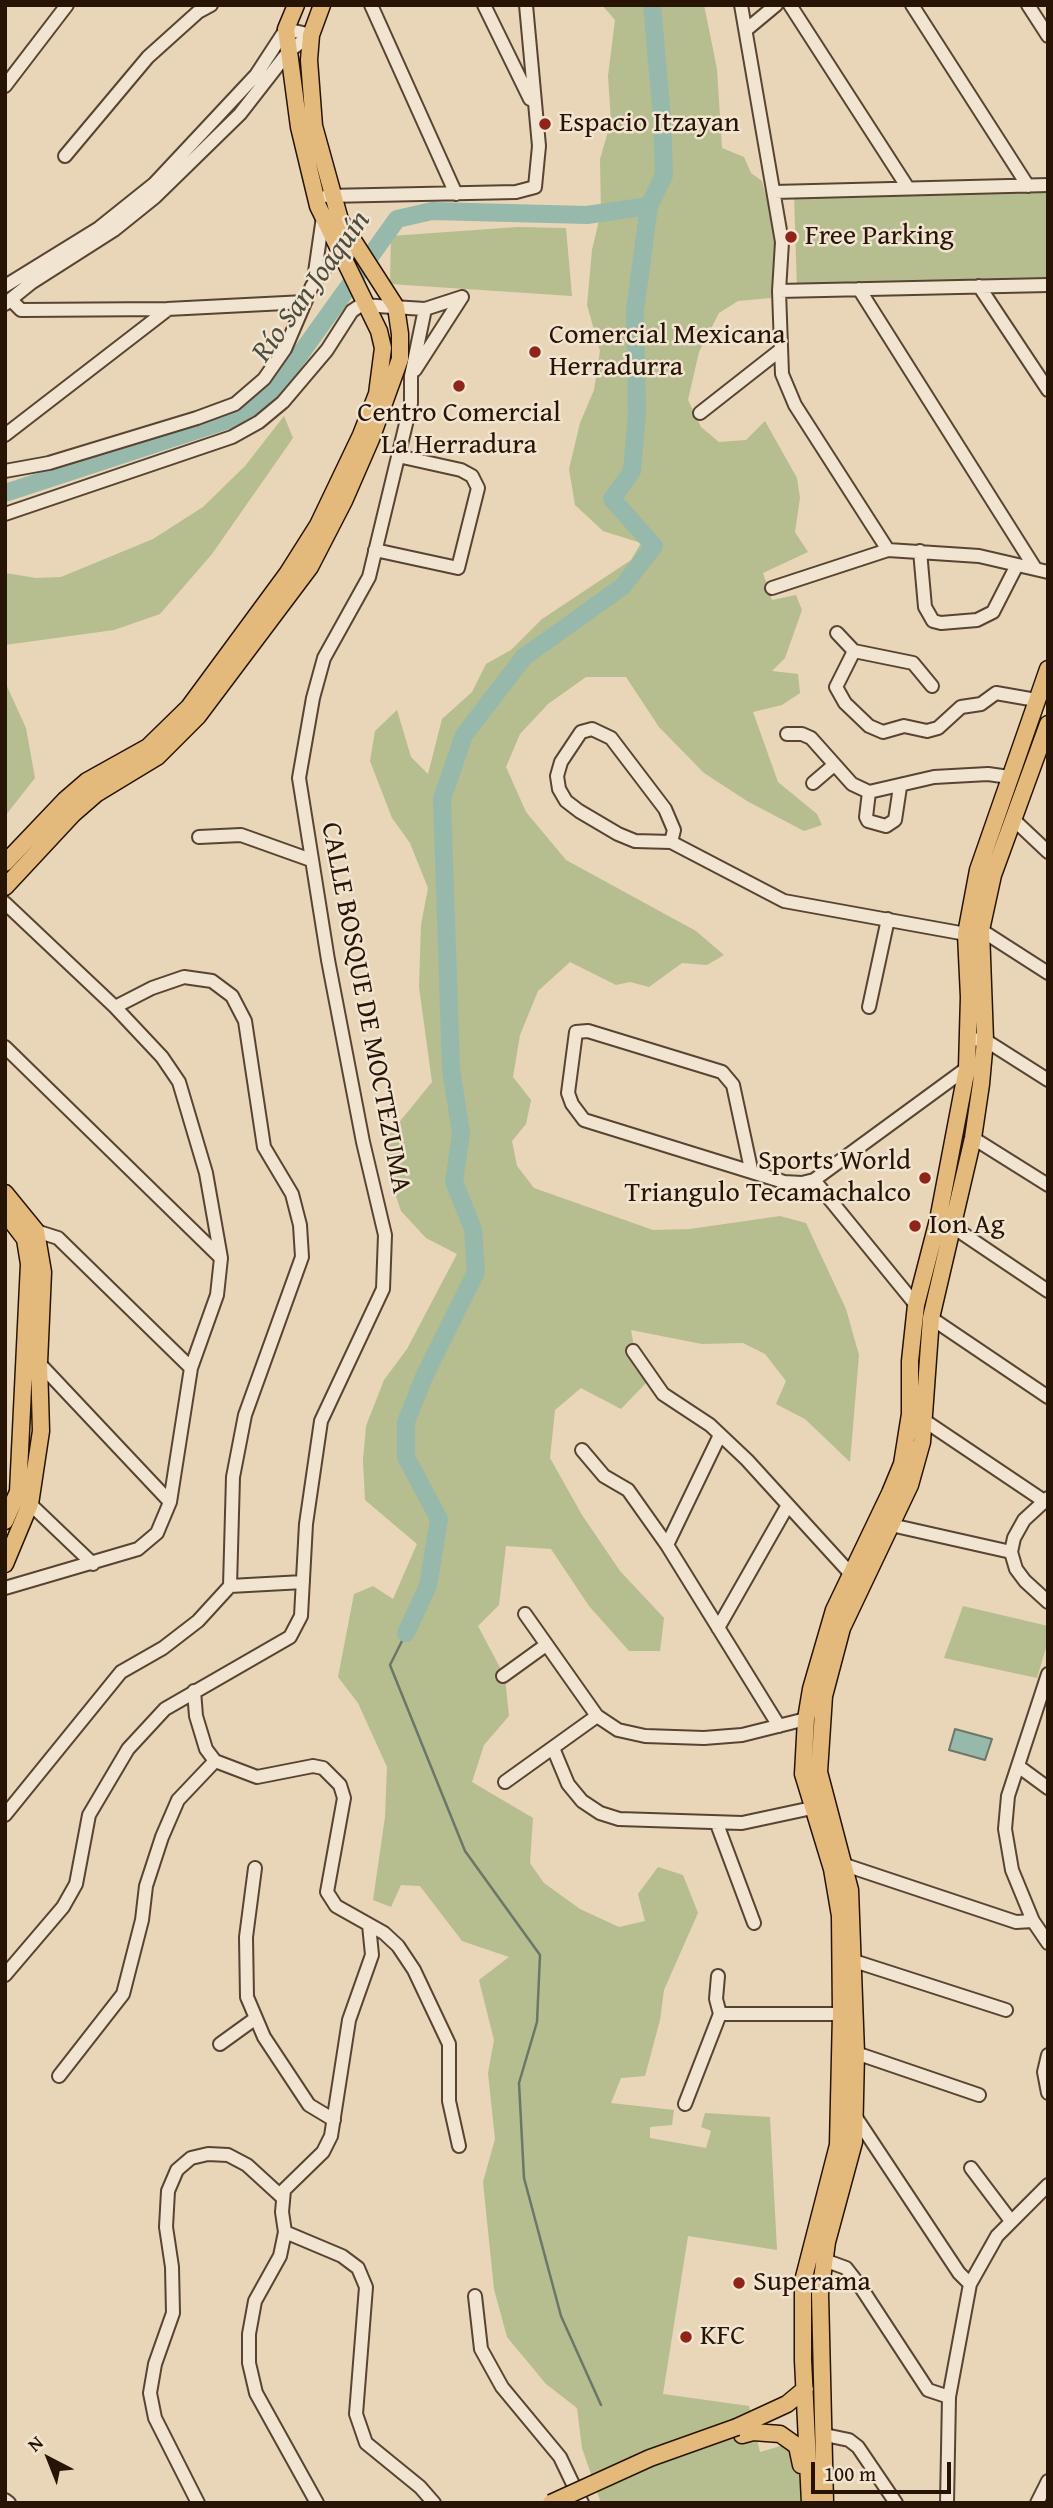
<!DOCTYPE html>
<meta charset="utf-8">
<style>
body{margin:0}
#map{position:relative;width:1053px;height:2508px;overflow:hidden;background:#e9d5b7;font-family:"Gentium Book Plus",serif}
canvas{display:block}
.frame{position:absolute;inset:0;border:7px solid #271405;pointer-events:none}
.north{position:absolute;left:14px;top:2424px;width:70px;height:70px;-webkit-text-stroke:5px #f1e4d0;paint-order:stroke;rotate:318deg;font-size:19px;font-weight:700;line-height:28px;text-align:center;color:#271405}
.north::after{content:'';display:block;margin:auto;width:24px;height:32px;background:#271405;clip-path:polygon(50% 0,100% 100%,50% 72%,0 100%)}
.scale{position:absolute;left:811px;top:2462px;width:140px;height:32px;box-sizing:border-box;border:4px solid #271405;border-top:0;padding-left:9px;font-size:21px;line-height:24px;white-space:nowrap;color:#271405;-webkit-text-stroke:5px #f1e4d0;paint-order:stroke}
</style>
<div id="map">
<canvas width="1053" height="2508"></canvas>
<div class="frame"></div>
<div class="north">N</div>
<div class="scale">100 m</div>
</div>
<script>
const c = document.querySelector('canvas').getContext('2d');
c.lineJoin = 'round';
function paint(path, color) {
  c.fillStyle = color;
  c.fill(path, 'evenodd');
}
function shape(rows) {
  const path = new Path2D();
  for (const r of rows) {
    path.moveTo(r[0], r[1]);
    for (let i = 2; i < r.length; i += 2) path.lineTo(r[i], r[i + 1]);
  }
  return path;
}
function stroke(path, color, width, dash) {
  c.strokeStyle = color;
  c.lineWidth = width;
  c.lineCap = dash ? 'butt' : 'round';
  c.setLineDash(dash || []);
  c.stroke(path);
}
function write(font, color, halo, rows, align = 'center') {
  c.font = font + ' "Gentium Book Plus",serif';
  c.lineWidth = 5;
  c.setLineDash([]);
  c.textBaseline = 'middle';
  c.strokeStyle = halo;
  c.fillStyle = color;
  for (const [text, x, y, turn = 0] of rows) {
    c.save();
    c.translate(x, y);
    c.rotate((+turn || 0) * Math.PI / 180);
    c.textAlign = isNaN(turn) ? turn : align;
    if (halo) c.strokeText(text, 0, 0);
    c.fillText(text, 0, 0);
    c.restore();
  }
}
paint(shape([
 [602,5,704,5,717,69,722,148,744,157,751,173,762,181,775,230,771,298,738,301,719,313,699,352,688,400,701,427,719,442,746,440,765,421,797,478,800,498,795,532,808,552,763,573,772,600,796,595,802,610,785,658,772,671,798,674,800,693,782,705,753,712,778,782,817,814,822,825,804,831,747,801,704,773,659,727,626,677,586,677,548,704,520,734,506,767,526,812,566,860,696,931,724,955,707,965,682,963,649,987,630,982,616,985,570,962,538,991,520,1035,513,1077,531,1100,526,1124,512,1141,517,1166,534,1188,653,1230,690,1229,780,1216,806,1223,846,1309,859,1355,850,1462,805,1419,776,1404,786,1381,765,1354,743,1343,702,1344,631,1330,636,1357,646,1383,621,1409,581,1388,555,1410,550,1458,582,1515,620,1571,664,1618,660,1651,629,1651,589,1606,551,1549,506,1546,499,1605,478,1626,505,1677,509,1716,484,1745,472,1782,533,1818,530,1863,544,1883,580,1909,619,1927,645,1921,638,1894,658,1867,683,1875,698,1913,664,1990,660,2020,645,2076,621,2078,611,2103,674,2110,672,2125,650,2127,650,2138,706,2148,711,2131,701,2127,705,2113,770,2117,777,2250,688,2236,663,2394,749,2406,760,2452,791,2443,802,2465,804,2503,601,2503,582,2448,577,2408,546,2384,507,2337,494,2289,483,2182,495,2139,488,2073,494,2040,479,1980,509,1957,462,1941,420,1886,401,1885,391,1907,373,1900,385,1817,387,1767,358,1703,338,1677,354,1594,373,1586,393,1599,417,1544,365,1500,363,1460,366,1426,384,1380,407,1349,457,1254,426,1238,401,1211,388,1172,384,1141,432,1082,419,987,421,925,428,888,410,843,392,818,370,761,375,731,397,710,411,757,428,774,442,719,472,692,486,664,511,650,542,619,631,560,641,543,603,531,575,505,569,469,580,423,594,390,600,351,587,305,592,250,601,212,600,159,611,121,608,76,615,20],
 [1048,187,1048,283,797,289,794,194],
 [517,227,566,228,572,296,390,284,391,236],
 [284,416,293,438,212,554,160,614,114,630,5,645,5,573,36,578,61,577,153,539,203,507,245,466],
 [5,682,26,728,35,778,5,816],
 [963,1606,1048,1626,1048,1641,1037,1678,944,1658]
]), '#b6bd8e');
const water = shape([
 [955,1729,992,1739,985,1760,949,1750,955,1729]
]);
paint(water, '#97b9ac');
stroke(water, '#6a7769', 2);
stroke(shape([
 [406,1633,390,1665,465,1851,540,1955,537,2022,519,2083,524,2178,561,2316,601,2405]
]), '#6a7769', 2.5);
stroke(shape([
 [5,493,234,418,254,405,281,381,397,219,432,211,587,215,649,206],
 [406,1633,428,1586,439,1519,406,1457,406,1422,424,1377,476,1272,473,1229,454,1182,461,1133,451,1069,442,799,464,735,524,657,623,586,654,546,612,499,632,471,637,413,635,311,649,206,664,175,662,118,652,5]
]), '#97b9ac', 18);
const minor = shape([
 [371,5,456,194],
 [484,5,530,99],
 [741,5,782,242,779,291,782,374,795,405,888,550],
 [790,5,908,188],
 [912,5,1028,186],
 [1028,5,1048,36],
 [746,30,776,5],
 [5,86,67,5],
 [65,156,148,57,198,12,211,5],
 [774,192,1048,185],
 [327,196,516,192,535,187,539,146,526,5],
 [314,279,323,217],
 [5,286,99,228,154,184,256,75,286,29,311,35],
 [979,286,1048,390],
 [859,289,1035,568],
 [779,291,1048,285],
 [11,300,21,310,167,309,305,302],
 [5,304,31,283,114,230,155,197,240,114,289,51,311,35],
 [415,370,462,297],
 [700,413,779,351],
 [5,435,167,310],
 [5,471,49,463,197,418,235,404,264,379,285,349,312,286,329,263,348,251],
 [5,514,232,437,259,422,283,402,327,350,352,311,361,305,425,309,462,297],
 [375,550,458,568,478,488,472,476,461,470,398,456],
 [920,551,925,607,933,621,941,623,977,620,993,612,1017,565],
 [772,588,888,550,979,556,1048,572],
 [837,633,854,651],
 [932,686,913,663,854,651,836,687,845,703,869,726,883,732,904,726,927,731,938,728,961,707,981,704,996,693,1036,700],
 [787,734,802,734,811,738,852,784,869,792,934,777,988,774,1009,777],
 [813,783,834,765],
 [869,792,866,817,868,821,886,826,895,820,900,787],
 [1013,819,1048,852],
 [199,837,241,835,311,860],
 [671,842,674,830,665,809,611,738,592,729,581,732,561,762,557,776,559,789,566,801,579,811,618,834,635,841,671,842,784,901,966,934],
 [5,903,115,1007,162,1057,179,1082,206,1173,221,1258,217,1295,191,1368,170,1502,157,1533,138,1549,5,1588],
 [981,930,1048,973],
 [115,1007,152,988,184,977,212,981,232,996,245,1021,264,1147,292,1194,300,1225,302,1257,245,1415,233,1477,230,1586],
 [869,1007,888,919],
 [969,1039,985,1040,1048,1080],
 [5,1047,221,1258],
 [973,1138,1048,1185],
 [751,1169,733,1085,722,1072,588,1031,576,1032,568,1093,572,1104,584,1120,784,1182,802,1183,814,1180,967,1068],
 [814,1180,916,1305],
 [953,1227,1048,1291],
 [36,1231,58,1238,191,1368],
 [931,1318,1048,1397],
 [633,1351,663,1394,710,1425,747,1460,850,1573],
 [39,1363,170,1502],
 [925,1421,1044,1501],
 [582,1450,604,1476,628,1490,667,1545,779,1726],
 [1048,1498,1024,1520,1014,1538,1011,1552,1016,1569,1025,1581,1048,1602],
 [25,1499,93,1564],
 [891,1525,1011,1552],
 [667,1545,720,1435],
 [230,1586,303,1582],
 [525,1614,597,1716,618,1730,645,1736,704,1738,742,1735,806,1719],
 [718,1628,788,1505],
 [1048,1674,1008,1796,1005,1829,1012,1870,1033,1921,1048,1943],
 [503,1676,546,1645],
 [194,1691,196,1716,206,1749,215,1761,257,1777,313,1766,323,1768,340,1785,344,1798,327,1892,336,1906,384,1933,398,1946,414,1970,449,2044,449,2101,459,2146],
 [553,1748,568,1784,582,1801,600,1813,619,1819,742,1823,812,1808],
 [1018,1766,1048,1788],
 [505,1782,597,1716],
 [5,1815,121,1672,163,1648,198,1621,230,1586],
 [717,1824,754,1923],
 [839,1867,845,1865,1016,1922,1033,1921],
 [255,1868,246,1937,247,1997,264,2037,309,2105,334,2120],
 [854,1961,1006,2010],
 [5,1975,63,1907,76,1884,89,1815,128,1749,165,1709,290,1637,301,1616,306,1524,321,1421,383,1289,385,1235,363,1142,328,960,299,778,313,698,324,658,369,577,411,403,411,376,425,309],
 [718,1976,716,1999,720,2014],
 [220,2044,256,2018],
 [856,2053,979,2095],
 [1048,2055,1044,2072,1048,2093],
 [59,2076,123,1994,142,1920,146,1886,162,1837,178,1800,215,1761],
 [685,2104,720,2014,841,2014],
 [855,2116,959,2273,970,2284],
 [971,2168,1011,2221],
 [285,2232,342,2256,358,2268,366,2287,356,2414,366,2443,420,2487,434,2503],
 [824,2260,846,2268,860,2286,928,2390,949,2397],
 [475,2296,481,2349,502,2387,560,2457,582,2503],
 [825,2435,849,2440,858,2447,896,2503],
 [5,2500,9,2503],
 [198,2503,155,2418,150,2393,155,2364,173,2313,172,2267,166,2227,168,2191,177,2170,191,2158,208,2154,228,2155,247,2165,282,2197],
 [317,2503,256,2393,249,2363,249,2334,255,2301,280,2256,285,2232,282,2212,284,2190,323,2152,331,2136,349,2020,372,1955,369,1925],
 [947,2503,949,2397,970,2284,997,2236,1048,2185],
 [1037,2503,1048,2481]
]);
const major = shape([
 [5,863,65,800,87,781,148,747,189,707,287,574,318,525,361,435,377,394,383,348,379,331,318,206,299,127,286,29,296,5],
 [5,887,73,814,96,794,157,757,198,716,310,567,344,501,371,439,400,359,400,334,396,307,340,220,314,126,309,60,311,35,322,5],
 [5,1193,36,1231,43,1272,39,1363,41,1431,30,1504,5,1564],
 [5,1213,25,1239,29,1264,18,1492,5,1521],
 [737,2427,787,2404,805,2389],
 [742,2435,753,2432,780,2434,797,2446,801,2465],
 [810,2503,803,2360,803,2281,838,2145,841,2014,840,1916,832,1869,803,1774,806,1719,811,1689,834,1610,890,1493,902,1464,910,1414,910,1361,916,1305,938,1220,967,1068,969,997,966,934,978,870,1048,669],
 [825,2503,820,2294,827,2242,854,2142,856,2053,850,1890,819,1772,824,1696,842,1628,910,1485,922,1442,931,1318,973,1138,981,1084,985,1040,981,930,993,875,1048,724]
]);
stroke(minor, '#584432', 16);
stroke(major, '#271405', 19);
stroke(minor, '#f1e4d0', 12);
stroke(major, '#e4ba7c', 16);
const majorBridge = shape([
 [551,2503,650,2458,737,2427]
]);
stroke(majorBridge, '#271405', 19, []);
stroke(majorBridge, '#e4ba7c', 16);
for (const [x, y, r, color] of [
 [545,124,7,"#8f2418"],
 [791,237,7,"#8f2418"],
 [535,352,7,"#8f2418"],
 [459,386,7,"#8f2418"],
 [925,1178,7,"#8f2418"],
 [915,1226,7,"#8f2418"],
 [739,2283,7,"#8f2418"],
 [686,2337,7,"#8f2418"]
]) {
  const dot = new Path2D();
  dot.arc(x, y, r, 0, 2 * Math.PI);
  c.fillStyle = color;
  c.fill(dot);
  stroke(dot, '#f1e4d0', 2.5);
}
write('28px', '#271405', '#f1e4d0', [
 ["Espacio Itzayan",559,124],
 ["Free Parking",805,237],
 ["Comercial Mexicana",549,336],
 ["Herradurra",549,368],
 ["Centro Comercial",459,414,"center"],
 ["La Herradura",459,446,"center"],
 ["Sports World",911,1162,"right"],
 ["Triangulo Tecamachalco",911,1194,"right"],
 ["Ion Ag",929,1226],
 ["Superama",753,2283],
 ["KFC",700,2337]
], 'left');
write('28px', '#271405', '#f1e4d0', [
 ["CALLE BOSQUE DE MOCTEZUMA",365,1008,79]
]);
write('italic 30px', '#4e4e3f', '#f1e4d0', [
 ["Río San Joaquín",312,287,-54]
]);
</script>
